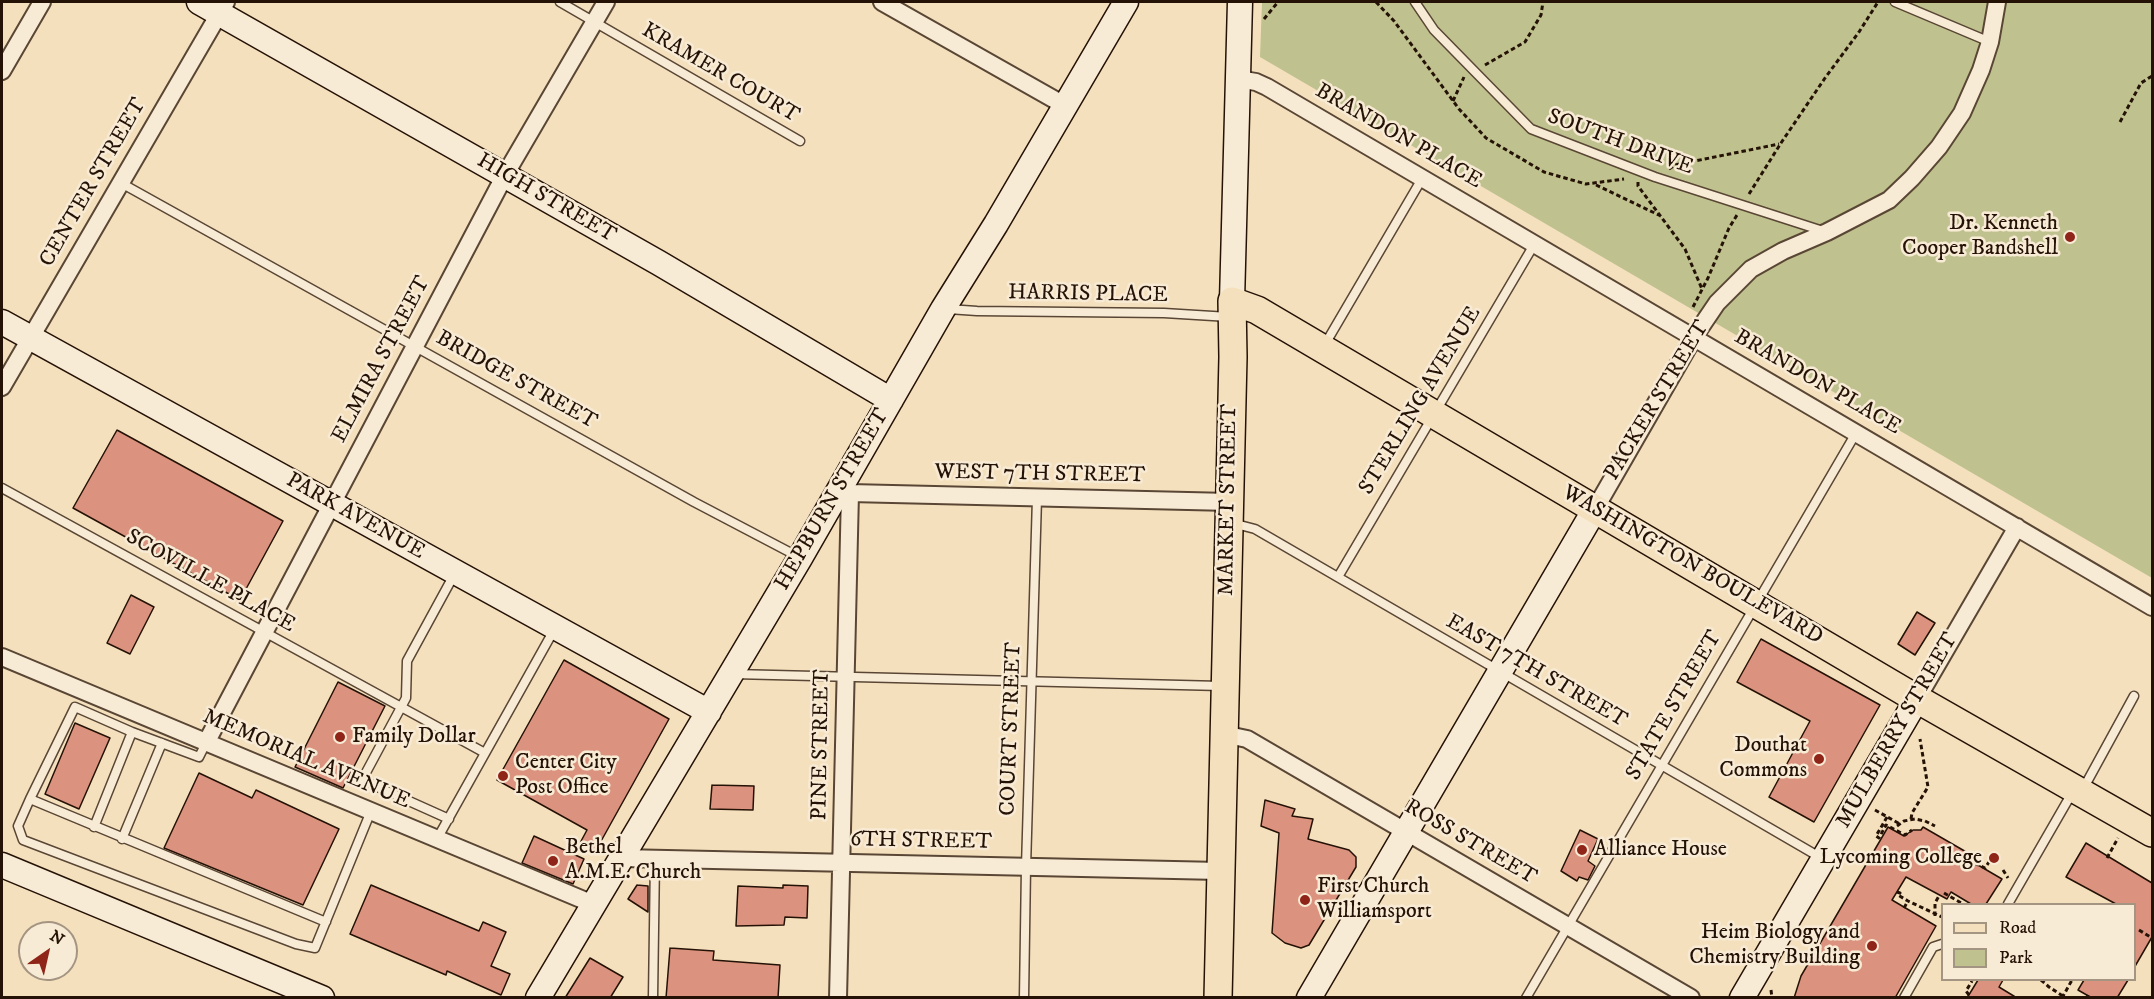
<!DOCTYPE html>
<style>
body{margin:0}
#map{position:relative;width:2154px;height:999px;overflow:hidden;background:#f5e0be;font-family:"IM FELL DW Pica",serif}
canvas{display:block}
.frame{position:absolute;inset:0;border:3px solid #251206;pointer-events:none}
.legend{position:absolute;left:1941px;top:903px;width:195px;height:78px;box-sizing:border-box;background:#f8ebd5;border:2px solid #a49482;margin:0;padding:8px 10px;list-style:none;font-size:18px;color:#251206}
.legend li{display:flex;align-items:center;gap:12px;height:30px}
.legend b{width:30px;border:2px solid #a49482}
.north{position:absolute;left:18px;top:921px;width:60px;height:60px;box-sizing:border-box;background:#f8ebd5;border:2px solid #a49482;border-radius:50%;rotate:34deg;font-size:16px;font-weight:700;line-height:24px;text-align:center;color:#251206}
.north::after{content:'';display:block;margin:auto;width:21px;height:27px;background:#8f2418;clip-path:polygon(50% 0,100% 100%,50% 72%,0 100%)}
</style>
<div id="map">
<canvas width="2154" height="999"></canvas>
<div class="frame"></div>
<ul class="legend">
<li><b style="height:8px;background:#f5e0be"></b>Road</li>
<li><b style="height:16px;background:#bfc18f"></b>Park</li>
</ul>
<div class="north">N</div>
</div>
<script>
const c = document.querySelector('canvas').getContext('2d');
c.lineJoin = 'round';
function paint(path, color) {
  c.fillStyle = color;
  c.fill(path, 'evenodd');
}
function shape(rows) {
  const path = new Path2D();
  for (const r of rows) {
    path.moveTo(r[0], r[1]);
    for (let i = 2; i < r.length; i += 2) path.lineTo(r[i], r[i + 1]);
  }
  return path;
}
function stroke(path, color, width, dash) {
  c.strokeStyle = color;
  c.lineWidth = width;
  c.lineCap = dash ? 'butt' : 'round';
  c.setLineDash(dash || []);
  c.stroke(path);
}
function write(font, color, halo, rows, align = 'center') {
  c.font = font + ' "IM FELL DW Pica",serif';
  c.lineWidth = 5;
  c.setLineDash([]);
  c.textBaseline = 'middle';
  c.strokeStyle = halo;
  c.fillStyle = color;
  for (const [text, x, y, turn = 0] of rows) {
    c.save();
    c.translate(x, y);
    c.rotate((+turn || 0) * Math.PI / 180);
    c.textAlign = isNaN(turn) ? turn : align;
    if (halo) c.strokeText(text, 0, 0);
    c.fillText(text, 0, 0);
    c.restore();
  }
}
paint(shape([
 [1262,2,2152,2,2152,578,1260,57]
]), '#bfc18f');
const building = shape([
 [117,430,283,521,240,600,73,508,117,430],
 [131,595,154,607,130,654,107,643,131,595],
 [1917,612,1935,623,1915,655,1898,644,1917,612],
 [1761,639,1880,705,1814,822,1769,797,1810,721,1737,682,1761,639],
 [564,660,669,719,595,852,580,843,587,830,497,780,564,660],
 [338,682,385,706,343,788,295,767,338,682],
 [75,723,110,738,79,809,45,794,75,723],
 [199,773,252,798,256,790,339,829,303,905,164,848,199,773],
 [712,785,754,786,753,810,710,809,712,785],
 [1265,800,1295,809,1292,816,1313,819,1308,839,1349,850,1356,857,1356,867,1309,945,1301,948,1285,943,1272,933,1279,833,1261,826,1265,800],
 [1888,827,1904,836,1913,830,1921,830,1923,827,1968,853,1966,858,2002,879,1986,904,1971,904,1951,892,1947,899,1906,877,1892,900,1936,926,1895,998,1794,998,1801,976,1888,827],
 [1580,830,1598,839,1588,861,1595,866,1588,880,1579,877,1577,881,1561,871,1580,830],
 [534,836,584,859,573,884,522,863,534,836],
 [2086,843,2152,883,2152,937,2134,968,2134,904,2116,904,2066,877,2086,843],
 [371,885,479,931,483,922,506,932,491,966,510,974,501,995,447,971,446,975,350,934,371,885],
 [637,885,648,886,648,912,628,899,637,885],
 [783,885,808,886,807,918,785,917,784,925,736,926,738,886,783,888,783,885],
 [670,948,714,951,713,960,780,965,778,998,666,998,670,948],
 [590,958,623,977,610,998,565,998,590,958],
 [1978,980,2003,980,1999,987,2017,998,1967,998,1978,980],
 [2084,980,2128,980,2117,998,2092,998,2078,990,2084,980]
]);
paint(building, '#db927e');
stroke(building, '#251206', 1.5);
const lane = shape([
 [560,2,800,141],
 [1415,2,1434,30,1531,129,1655,177,1823,231],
 [1895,2,1990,42],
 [121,183,694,502,797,556],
 [948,309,977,311,1164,313,1229,317],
 [1324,346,1423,177],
 [2,488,485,753],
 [1232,523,1255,529,1823,859],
 [1338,577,1535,243],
 [733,674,1221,686],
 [2082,791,2134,696],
 [30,799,75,707,132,732,199,757,206,743],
 [449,819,362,780,406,698,407,661,455,573],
 [94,827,132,732],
 [122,839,162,743],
 [437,839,554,630],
 [2008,904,2072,793],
 [326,922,30,799,18,826,23,840,296,944,315,948,371,811],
 [653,998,655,859],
 [1024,998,1026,867,1037,498],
 [1526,998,1856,433],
 [1904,998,1933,947,1942,944]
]);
const street = shape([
 [882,2,1064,105],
 [2,71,42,2],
 [1238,79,1256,82,1267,87,2152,607],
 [2,387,226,2],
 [842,489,850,493,1230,502],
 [1595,509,1694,337,1717,303,1751,269,1783,251,1827,232,1889,200,1912,178,1939,147,1962,113,1981,70,1990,42,1997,2],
 [2,657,593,904],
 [1917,699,2017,527],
 [1223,734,1247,739,1691,998],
 [206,743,505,175,606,2],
 [621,858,1220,871],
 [838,998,850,493]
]);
const secondary = shape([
 [199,2,659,263,891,400],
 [1232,301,1240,2],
 [2,322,709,712],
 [2,865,322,998],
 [538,998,800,558,943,309,996,224,1126,2],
 [1309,998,1595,509],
 [1742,998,1917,699]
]);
const primary = shape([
 [1218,998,1233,357,1232,301,1257,310,1917,699,2152,833]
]);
stroke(lane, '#594634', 11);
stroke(street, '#594634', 20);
stroke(secondary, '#251206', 27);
stroke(primary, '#251206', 30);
stroke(shape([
 [1376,2,1394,21,1459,109,1486,138,1544,172,1586,184,1624,179],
 [1264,19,1278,2],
 [1485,65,1525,42,1541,15,1543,2],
 [1453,101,1464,77],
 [2120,122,2141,83,2152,76],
 [1669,169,1675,165,1779,144],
 [1638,182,1638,186,1685,249,1702,289],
 [1596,185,1661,216],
 [1749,194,1781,143,1825,78,1859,32,1878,2],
 [1693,307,1708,278,1729,228,1737,215],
 [1875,810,1900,824],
 [1887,817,1876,836,1879,838,1886,825,1905,835,1912,830],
 [1911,819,1912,813,1928,787,1920,739],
 [1897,826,1904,821,1915,819,1925,821,1935,826],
 [2107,858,2118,838],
 [1968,860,1985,868,1989,862],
 [2003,870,2008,878],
 [1897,892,1900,893,1898,895,1908,901,1942,917],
 [1944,893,1963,904],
 [1904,908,1908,901],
 [1935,916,1935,903,1939,896],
 [2139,930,2152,938],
 [2041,980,2049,987,2066,998],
 [1771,990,1772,998],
 [1969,995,1966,991,1972,981],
 [2062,998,2072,980],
 [2087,998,2088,995]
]), '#251206', 3, [4.5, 3]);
stroke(lane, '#f8ebd5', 8);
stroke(street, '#f8ebd5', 16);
stroke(secondary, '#f8ebd5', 24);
stroke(primary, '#f5e0be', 27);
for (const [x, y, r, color] of [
 [2070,237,6,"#8f2418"],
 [340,737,6,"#8f2418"],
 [1819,759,6,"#8f2418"],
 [503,776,6,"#8f2418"],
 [1582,850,6,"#8f2418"],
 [1994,858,6,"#8f2418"],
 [553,861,6,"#8f2418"],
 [1305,900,6,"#8f2418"],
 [1872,946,6,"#8f2418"]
]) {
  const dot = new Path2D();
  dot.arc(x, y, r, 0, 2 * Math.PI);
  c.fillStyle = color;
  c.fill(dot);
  stroke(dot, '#f8ebd5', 2);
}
write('22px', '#251206', '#f8ebd5', [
 ["KRAMER COURT",720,74,30],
 ["BRANDON PLACE",1398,137,30],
 ["SOUTH DRIVE",1620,143,20],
 ["CENTER STREET",94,183,-60],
 ["HIGH STREET",546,199,30],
 ["HARRIS PLACE",1088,295,1],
 ["ELMIRA STREET",382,360,-62],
 ["BRIDGE STREET",516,381,29],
 ["BRANDON PLACE",1817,383,30],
 ["STERLING AVENUE",1421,401,-59],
 ["PACKER STREET",1658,401,-59],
 ["WEST 7TH STREET",1040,475,1],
 ["HEPBURN STREET",833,500,-60],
 ["MARKET STREET",1229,500,-89],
 ["PARK AVENUE",355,517,29],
 ["WASHINGTON BOULEVARD",1692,566,30],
 ["SCOVILLE PLACE",210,582,29],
 ["EAST 7TH STREET",1536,672,30],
 ["STATE STREET",1675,706,-60],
 ["COURT STREET",1012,729,-88],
 ["MULBERRY STREET",1898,731,-60],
 ["PINE STREET",822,745,-89],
 ["MEMORIAL AVENUE",306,760,23],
 ["6TH STREET",921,842,1],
 ["ROSS STREET",1470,843,30]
]);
write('22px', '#251206', '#f8ebd5', [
 ["Dr. Kenneth",2058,224,"right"],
 ["Cooper Bandshell",2058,249,"right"],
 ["Family Dollar",352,737],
 ["Douthat",1807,746,"right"],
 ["Commons",1807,771,"right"],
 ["Center City",515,763],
 ["Post Office",515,788],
 ["Bethel",565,848],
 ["A.M.E. Church",565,873],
 ["Alliance House",1594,850],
 ["Lycoming College",1982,858,"right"],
 ["First Church",1317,887],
 ["Williamsport",1317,912],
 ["Heim Biology and",1860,933,"right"],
 ["Chemistry Building",1860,958,"right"]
], 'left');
</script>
